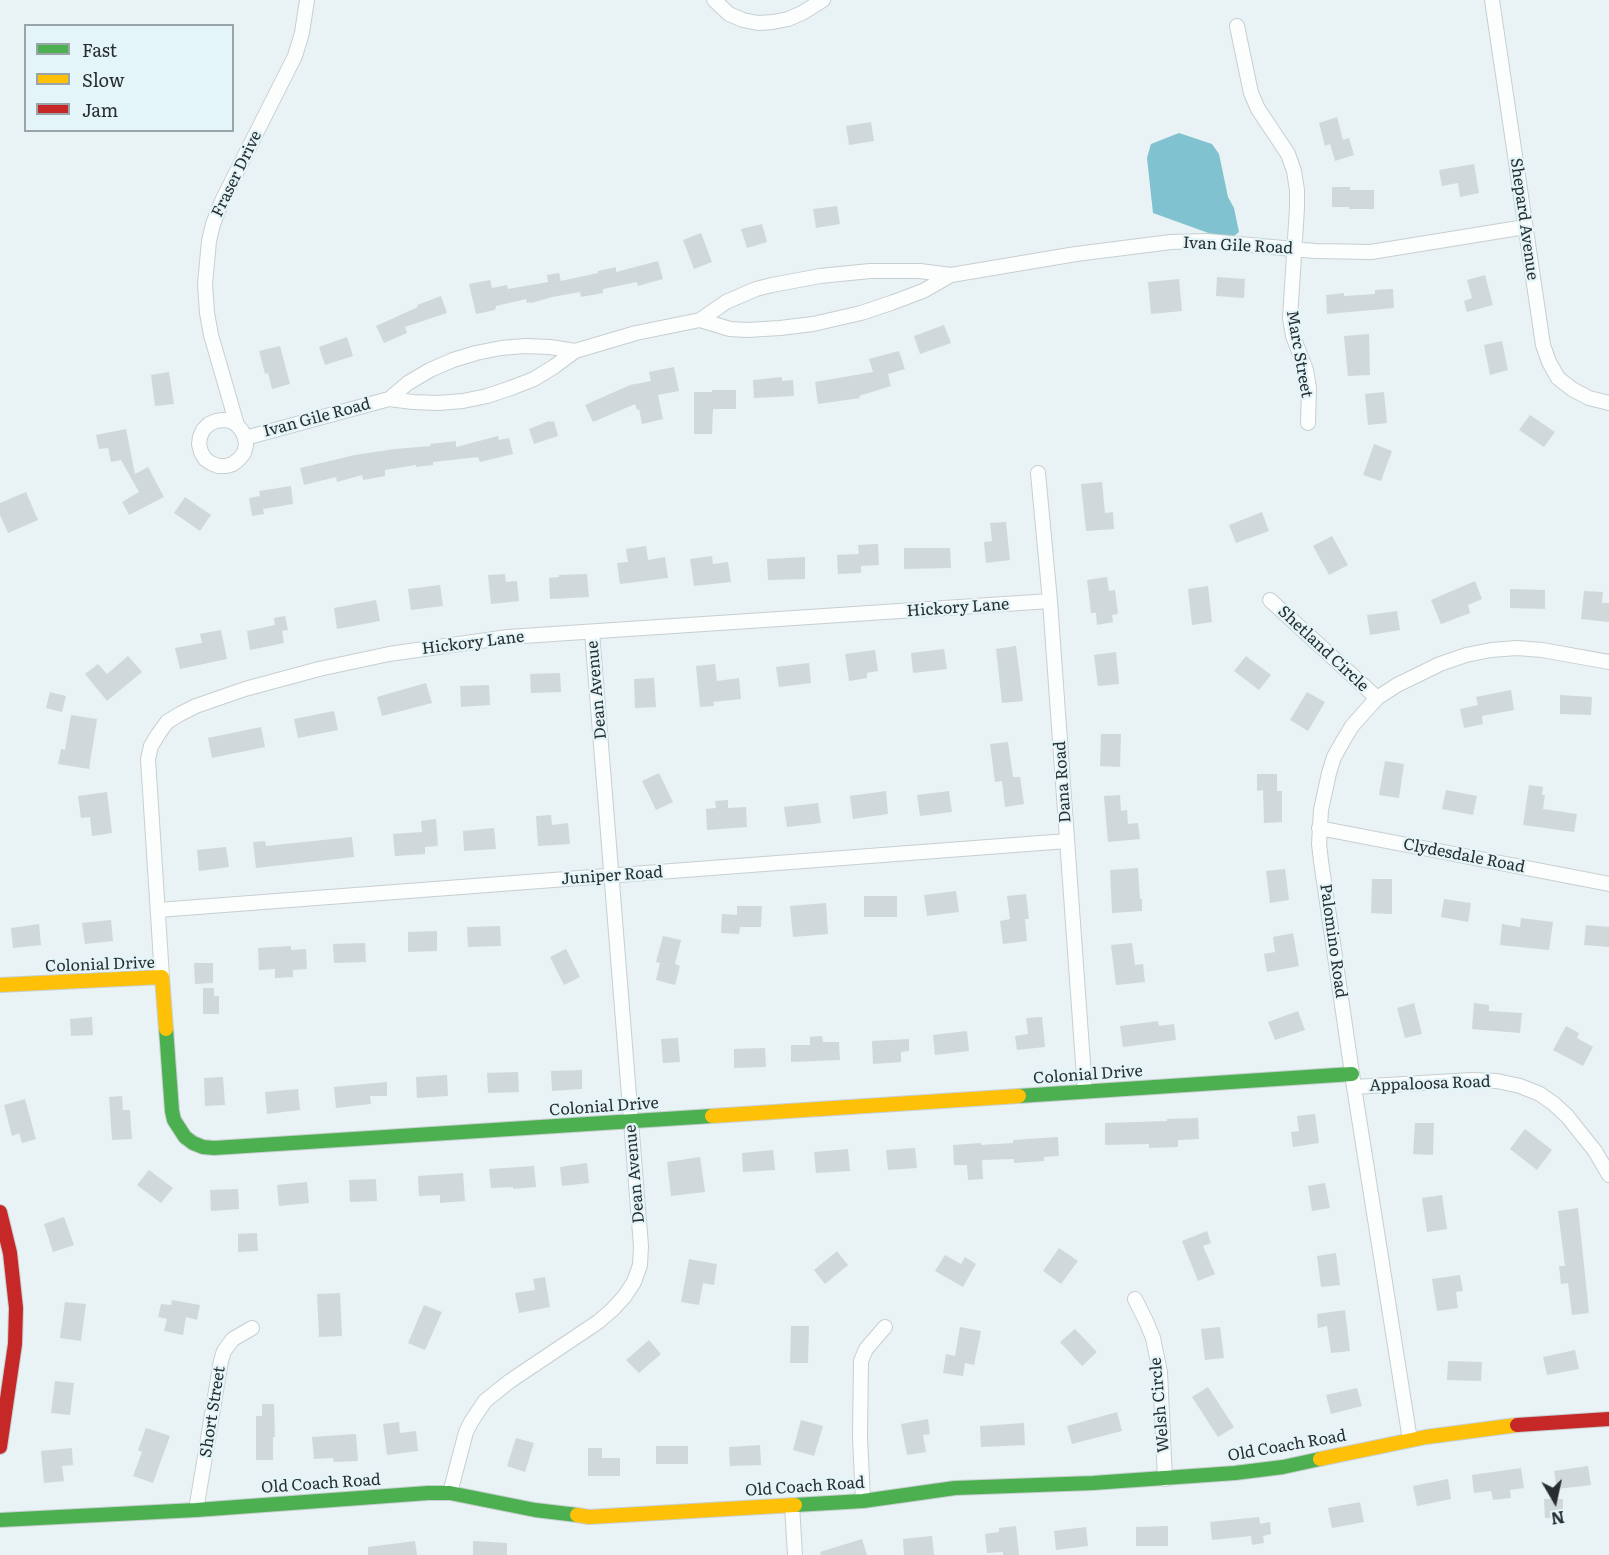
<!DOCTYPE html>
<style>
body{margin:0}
#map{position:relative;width:1609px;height:1555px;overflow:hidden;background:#e9f2f4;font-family:Literata,serif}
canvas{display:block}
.legend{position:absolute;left:24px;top:24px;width:210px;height:108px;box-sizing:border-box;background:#e4f5f9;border:2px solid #99a5a9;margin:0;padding:8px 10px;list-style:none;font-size:18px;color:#282e30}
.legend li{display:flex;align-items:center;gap:12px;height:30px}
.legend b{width:30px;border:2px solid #99a5a9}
.north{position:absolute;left:1525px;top:1471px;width:60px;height:60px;-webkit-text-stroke:4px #e4f5f9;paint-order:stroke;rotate:171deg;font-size:16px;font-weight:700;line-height:24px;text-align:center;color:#282e30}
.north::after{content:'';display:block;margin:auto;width:21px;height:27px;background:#282e30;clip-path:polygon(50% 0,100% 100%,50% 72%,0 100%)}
</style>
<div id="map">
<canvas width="1609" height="1555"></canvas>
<ul class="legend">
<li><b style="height:8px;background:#4caf50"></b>Fast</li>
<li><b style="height:8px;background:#ffc107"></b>Slow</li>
<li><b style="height:8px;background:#c62828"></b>Jam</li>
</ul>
<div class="north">N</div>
</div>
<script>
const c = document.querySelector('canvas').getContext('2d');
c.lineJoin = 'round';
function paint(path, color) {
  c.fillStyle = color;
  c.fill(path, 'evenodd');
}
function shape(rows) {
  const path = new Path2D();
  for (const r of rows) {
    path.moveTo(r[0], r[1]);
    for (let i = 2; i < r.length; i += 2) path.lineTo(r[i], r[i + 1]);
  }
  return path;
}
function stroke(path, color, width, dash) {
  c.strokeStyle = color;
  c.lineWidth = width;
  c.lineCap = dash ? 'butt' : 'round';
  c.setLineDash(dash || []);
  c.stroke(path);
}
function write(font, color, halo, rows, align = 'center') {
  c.font = font + ' Literata,serif';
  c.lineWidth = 4.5;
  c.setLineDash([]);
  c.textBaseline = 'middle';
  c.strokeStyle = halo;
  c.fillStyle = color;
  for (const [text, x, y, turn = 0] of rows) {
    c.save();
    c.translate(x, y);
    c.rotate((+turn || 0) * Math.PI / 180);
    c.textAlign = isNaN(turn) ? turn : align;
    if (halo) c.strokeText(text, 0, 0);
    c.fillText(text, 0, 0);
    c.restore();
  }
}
paint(shape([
 [1179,133,1212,144,1219,154,1228,197,1234,208,1239,232,1234,236,1214,235,1153,213,1147,158,1151,144]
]), '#81c2d1');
paint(shape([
 [1337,117,1343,140,1349,138,1354,155,1335,161,1330,144,1325,146,1319,123],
 [871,122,874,141,849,145,846,126],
 [1474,164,1479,193,1460,197,1458,183,1442,186,1439,170],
 [1332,187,1350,187,1350,190,1374,190,1374,209,1349,209,1349,207,1332,207],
 [837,206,840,224,816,228,813,209],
 [762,224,767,242,747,248,741,229],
 [701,233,712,262,694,269,683,240],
 [658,261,663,279,638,286,637,282,603,289,603,293,581,297,580,292,552,297,531,303,531,302,527,303,526,299,496,306,495,310,476,314,469,284,490,280,492,288,507,285,508,289,548,282,547,275,559,273,561,281,598,273,598,271,616,267,616,272],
 [1485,275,1493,305,1467,312,1464,301,1472,298,1467,280],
 [1217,277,1245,279,1244,298,1216,296],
 [1179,279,1182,311,1151,314,1148,282],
 [1393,289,1394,308,1327,314,1326,295,1344,293,1344,296,1375,294,1375,290],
 [441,296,447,313,405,327,407,333,384,343,376,326,418,307,417,305],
 [944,325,951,343,920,354,914,336],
 [1369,334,1370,375,1348,376,1344,336],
 [347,337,353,356,325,365,319,347],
 [1502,341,1508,370,1490,375,1484,345],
 [280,346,290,384,272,389,268,373,265,374,259,351],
 [899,351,905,369,888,374,891,386,859,396,860,398,818,404,815,382,873,372,869,359],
 [674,367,679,391,658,395,663,419,642,424,639,409,637,410,635,404,593,422,585,405,630,385,651,381,649,372],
 [169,372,174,404,155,406,151,375],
 [782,377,782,381,793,380,794,396,754,398,753,380],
 [712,390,736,390,736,409,713,409,712,434,694,434,694,392,712,392],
 [1384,392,1387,423,1368,425,1365,394],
 [1530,415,1555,432,1544,447,1519,430],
 [549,421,550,422,554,421,558,436,534,444,529,429],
 [126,429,135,474,148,467,164,497,129,515,122,502,139,492,121,460,111,462,108,448,99,449,96,435],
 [498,436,499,440,509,438,513,454,480,462,478,457,433,462,433,465,416,467,416,465,385,470,385,476,363,480,362,475,337,482,336,477,304,485,300,468,355,455,395,449,431,446,430,444,456,441,456,447],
 [1374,444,1392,451,1381,481,1363,475],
 [1102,482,1105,513,1113,512,1114,529,1086,531,1081,484],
 [291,486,293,504,263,509,264,514,252,516,249,498,260,496,259,491],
 [26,492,38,520,8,533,0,515,0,503],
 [185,497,211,515,200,531,174,513],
 [1262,512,1269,531,1236,543,1229,525],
 [1006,522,1010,560,986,563,984,542,992,541,990,523],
 [1332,536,1348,565,1329,575,1313,546],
 [878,544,879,565,861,566,861,573,838,574,837,555,859,554,858,545],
 [646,546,648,560,665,557,668,578,620,584,617,563,628,562,626,549],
 [904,548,950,548,951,568,904,569],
 [712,556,713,564,728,562,731,582,694,586,690,559],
 [805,557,805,579,768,580,767,559],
 [505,574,506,582,517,581,519,601,491,604,488,575],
 [587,574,589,597,550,599,549,578,559,577,559,575],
 [1107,577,1109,591,1115,590,1118,614,1112,615,1113,622,1097,625,1096,613,1091,613,1087,580],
 [1475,581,1482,599,1468,605,1470,613,1441,624,1431,600],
 [440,585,443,606,411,610,408,589],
 [1208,586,1212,622,1192,625,1188,589],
 [1510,589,1545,590,1545,609,1510,608],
 [1584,591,1603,592,1602,603,1609,603,1609,622,1581,619],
 [376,600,380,621,337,629,334,608],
 [1397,611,1400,630,1370,635,1367,615],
 [285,616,288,630,282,631,284,643,250,650,247,631,275,625,274,618],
 [221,630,227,659,180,669,175,648,202,643,200,634],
 [1016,646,1023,701,1002,703,996,649],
 [944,649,947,669,913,673,911,653],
 [875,650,878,671,867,673,867,678,849,681,845,654],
 [1116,652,1119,684,1098,686,1094,655],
 [128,656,142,672,107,701,85,674,98,664,107,674],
 [1246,656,1271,675,1259,690,1234,671],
 [809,663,811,683,779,687,776,667],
 [715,664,717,681,739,678,741,699,713,702,714,706,700,707,696,666],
 [560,673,561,692,531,693,530,674],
 [654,678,656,707,635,708,634,679],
 [426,683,432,703,382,716,377,697],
 [489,685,490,705,461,707,460,686],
 [1511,690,1514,710,1482,716,1483,724,1464,728,1460,709,1478,705,1476,697],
 [50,692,66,696,62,712,46,708],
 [1307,692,1325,702,1308,731,1290,720],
 [1560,695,1592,697,1591,715,1560,714],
 [334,711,338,730,298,738,294,719],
 [71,715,97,719,89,769,58,764,61,749,65,750],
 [261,727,265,747,212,758,208,738],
 [1101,734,1121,734,1120,767,1100,766],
 [1008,742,1013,777,1020,777,1024,804,1005,807,1002,781,995,782,990,744],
 [1385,761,1404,764,1399,798,1379,795],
 [659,773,673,802,656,810,642,781],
 [1257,774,1277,774,1277,791,1282,791,1282,822,1264,823,1263,790,1257,791],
 [1529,785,1543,787,1542,795,1545,795,1543,809,1577,814,1574,832,1523,825],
 [1446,790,1477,796,1473,815,1442,809],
 [886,791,888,814,853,819,850,796],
 [949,791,952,812,920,816,917,795],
 [107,792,112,833,92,836,90,817,81,818,78,796],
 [1120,795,1121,811,1127,810,1128,824,1138,823,1140,839,1108,842,1104,796],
 [728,800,728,808,746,807,747,827,707,830,706,809,716,808,715,801],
 [818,803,821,823,787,827,784,807],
 [551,815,552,825,568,823,570,844,538,846,536,816],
 [436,819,438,846,425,847,425,854,395,856,393,834,422,832,421,821],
 [494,828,496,849,464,851,463,831],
 [352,837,354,857,256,868,253,842,265,841,266,846],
 [226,847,229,867,199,871,197,850],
 [1138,868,1140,899,1142,899,1142,911,1112,913,1110,870],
 [1285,869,1289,900,1270,903,1266,871],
 [1372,879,1392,879,1392,914,1371,913],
 [956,891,959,912,927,916,924,895],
 [1026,894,1029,919,1025,919,1027,941,1003,944,1000,921,1010,919,1007,896],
 [864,896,897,896,897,917,864,917],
 [1444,899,1471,903,1468,922,1441,917],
 [826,903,828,934,793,937,790,906],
 [737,906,762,906,761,927,740,927,739,934,721,933,722,914,737,915],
 [1521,918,1553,922,1549,950,1500,945,1502,924,1520,927],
 [111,920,113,941,85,944,82,923],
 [39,924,41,945,13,948,11,928],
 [1586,925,1609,927,1609,947,1584,945],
 [500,926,501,946,468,947,467,927],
 [437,931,437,951,408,952,408,932],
 [1293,933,1299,966,1267,972,1264,954,1275,952,1273,937],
 [663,936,681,940,675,964,680,966,675,985,656,980,660,963,656,962],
 [365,943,366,962,334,963,333,944],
 [1132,943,1135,965,1143,964,1145,982,1116,985,1111,945],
 [291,946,291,950,306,949,307,969,293,970,293,977,275,978,275,969,259,970,258,948],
 [566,949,580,977,564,985,550,957],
 [194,963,213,963,213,983,195,984],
 [203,988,214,988,214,996,219,996,219,1014,203,1014],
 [1414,1003,1422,1034,1405,1038,1397,1008],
 [1474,1003,1489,1005,1489,1011,1522,1013,1520,1033,1472,1029],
 [1298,1011,1305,1030,1275,1040,1268,1022],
 [92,1017,93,1035,71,1036,70,1019],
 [1042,1017,1045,1047,1017,1050,1015,1036,1028,1034,1026,1018],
 [1158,1021,1159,1026,1174,1024,1176,1040,1123,1047,1120,1026],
 [1566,1026,1579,1033,1577,1038,1593,1047,1583,1066,1553,1050],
 [967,1031,969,1051,935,1055,933,1035],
 [822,1036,823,1042,839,1042,840,1060,791,1062,791,1045,810,1045,810,1037],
 [678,1038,680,1062,663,1063,661,1039],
 [909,1039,909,1051,901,1052,901,1062,873,1064,872,1041],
 [765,1048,766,1067,734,1068,734,1049],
 [582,1070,582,1089,552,1091,551,1071],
 [518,1072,519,1092,488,1093,487,1073],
 [447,1075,448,1096,417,1098,416,1077],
 [223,1077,225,1105,205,1106,204,1078],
 [387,1082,387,1096,370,1096,371,1104,336,1108,334,1087],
 [298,1089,300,1110,267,1114,265,1092],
 [122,1096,123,1110,130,1110,132,1139,112,1140,109,1097],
 [25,1099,36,1139,22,1143,19,1133,12,1136,4,1105],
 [1315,1114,1319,1143,1293,1147,1291,1132,1299,1131,1297,1116],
 [1198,1118,1199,1139,1178,1140,1178,1147,1149,1148,1149,1144,1105,1145,1105,1123,1167,1121,1167,1119],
 [1415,1123,1434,1123,1433,1155,1413,1154],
 [1525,1129,1552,1150,1537,1170,1510,1149],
 [1058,1137,1059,1156,1044,1157,1044,1161,1014,1163,1014,1159,982,1160,983,1179,968,1180,967,1165,954,1165,953,1145,981,1143,981,1145,1013,1143,1013,1140],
 [915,1148,917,1168,888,1170,886,1150],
 [848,1149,850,1171,816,1173,814,1152],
 [773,1150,775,1170,743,1172,742,1153],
 [700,1157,705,1192,671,1196,667,1162],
 [587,1163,589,1183,562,1186,560,1167],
 [534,1166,536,1187,513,1189,513,1187,491,1188,489,1169],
 [149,1170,173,1188,161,1203,137,1185],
 [463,1173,465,1201,440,1203,440,1195,419,1196,418,1176],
 [376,1179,377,1201,350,1202,349,1180],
 [307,1182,309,1203,279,1206,277,1185],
 [1325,1183,1330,1208,1312,1211,1308,1186],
 [238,1189,239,1209,211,1211,210,1190],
 [1442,1195,1447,1229,1427,1232,1422,1198],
 [1578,1208,1589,1313,1572,1315,1568,1283,1561,1284,1559,1266,1565,1266,1558,1211],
 [64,1217,74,1245,53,1252,44,1224],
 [1207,1231,1211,1243,1203,1246,1215,1274,1198,1281,1182,1241],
 [257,1233,258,1251,238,1252,238,1234],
 [1059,1248,1078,1261,1061,1284,1043,1271],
 [837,1251,848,1265,825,1284,814,1270],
 [1336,1253,1340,1285,1321,1287,1317,1256],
 [945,1255,961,1264,965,1257,976,1264,963,1287,935,1271],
 [689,1259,717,1264,714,1285,703,1283,699,1305,681,1302],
 [1460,1275,1463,1291,1456,1292,1458,1308,1437,1311,1432,1279],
 [545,1277,550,1307,519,1313,515,1293,535,1290,533,1279],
 [340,1293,342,1336,319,1337,317,1294],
 [172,1300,200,1305,197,1320,186,1317,183,1335,164,1331,167,1319,158,1317,161,1304,171,1305],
 [65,1302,86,1304,81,1341,60,1338],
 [424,1305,442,1312,425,1350,408,1343],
 [1345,1310,1350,1351,1331,1353,1327,1326,1318,1328,1317,1314],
 [791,1326,809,1326,808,1363,790,1363],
 [960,1327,981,1331,974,1365,965,1363,963,1376,943,1373,946,1354,955,1356],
 [1220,1327,1224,1358,1205,1360,1201,1329],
 [1075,1329,1097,1352,1082,1366,1060,1342],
 [649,1340,661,1354,639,1373,626,1360],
 [1575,1350,1579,1369,1547,1375,1543,1357],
 [1448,1361,1482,1362,1481,1381,1447,1380],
 [55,1381,74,1383,70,1415,51,1413],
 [1208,1387,1234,1427,1218,1437,1192,1397],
 [1357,1388,1362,1406,1331,1414,1326,1395],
 [262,1404,274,1404,275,1437,273,1437,273,1460,256,1460,256,1416,262,1416],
 [1117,1412,1122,1431,1072,1444,1067,1426],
 [928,1419,930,1434,923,1435,926,1452,907,1455,901,1424],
 [801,1420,823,1426,814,1456,793,1450],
 [399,1422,400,1433,416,1431,418,1451,387,1455,383,1424],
 [1024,1423,1025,1445,981,1447,980,1426],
 [146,1428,170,1436,153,1483,133,1476,142,1452,138,1450],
 [356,1434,358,1461,334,1462,333,1458,314,1459,312,1437],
 [516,1438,534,1443,525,1472,507,1466],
 [760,1445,761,1465,730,1466,729,1447],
 [656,1446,688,1446,688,1464,656,1464],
 [72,1448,73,1465,62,1466,64,1481,44,1483,41,1451],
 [588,1448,602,1448,602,1458,620,1458,620,1476,588,1476],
 [1588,1466,1591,1485,1557,1489,1554,1471],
 [1521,1468,1524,1488,1510,1490,1511,1498,1493,1500,1491,1491,1474,1493,1472,1475],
 [1448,1479,1451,1499,1417,1506,1413,1486],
 [1544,1499,1563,1499,1563,1518,1545,1518],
 [1360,1502,1364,1522,1332,1528,1328,1508],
 [1259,1517,1260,1524,1270,1522,1271,1534,1263,1536,1264,1543,1252,1545,1251,1536,1212,1540,1210,1522],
 [1016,1526,1019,1555,1003,1555,1003,1552,987,1553,985,1534,999,1532,999,1528],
 [1168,1526,1168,1546,1136,1546,1136,1527],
 [1086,1527,1088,1546,1056,1550,1054,1531],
 [932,1536,934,1555,904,1555,903,1539],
 [862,1539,867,1555,821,1555,820,1552],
 [415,1541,417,1555,368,1555,368,1547],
 [473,1541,507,1543,507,1555,473,1555]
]), '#d1d8da');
const street = shape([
 [714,0,729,14,743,20,758,23,773,22,788,19,802,13,823,0],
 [1492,0,1543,345,1549,362,1558,378,1572,389,1589,398,1609,403],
 [1237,26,1251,93,1258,109,1288,154,1294,171,1297,190,1297,208,1290,318,1293,336,1306,370,1309,388,1308,423],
 [700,320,730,329,747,330,780,328,813,324,861,313,891,303,923,291,951,275,1076,254,1171,242,1207,241,1315,251,1371,252,1525,227],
 [389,399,408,383,430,370,453,360,476,353,501,348,525,346,550,347,575,351],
 [237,425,231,421,223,420,216,421,209,424,203,430,200,437,199,444,201,452,205,459,211,463,218,466,226,466,233,464,239,459,244,453,246,445,245,438,242,431,237,425,211,335,207,313,205,284,209,241,213,224,222,201,295,56,302,33,307,0],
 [245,438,389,399,413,402,438,403,463,401,487,396,511,388,534,379,555,366,575,351,636,333,700,320,726,302,756,289,772,285,820,276,870,271,920,271,951,275],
 [1038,473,1050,601,1085,1091],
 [1270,600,1377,698],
 [1319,828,1609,884],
 [158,910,1067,841],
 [162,977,148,759,151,746,159,733,167,722,180,714,196,706,245,689,319,669,389,654,508,637,1050,601],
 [1354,1087,1472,1080,1497,1081,1520,1086,1540,1094,1554,1104,1567,1116,1595,1151,1609,1175],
 [1135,1299,1146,1321,1153,1338,1160,1372,1165,1479],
 [1410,1440,1354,1087,1321,861,1319,844,1321,810,1329,773,1334,757,1343,741,1352,726,1377,698,1397,685,1440,664,1466,655,1491,650,1517,648,1542,650,1609,662],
 [450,1493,466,1432,471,1422,485,1401,510,1381,598,1322,612,1310,624,1297,634,1282,640,1265,641,1246,592,632],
 [863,1501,860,1437,861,1361,866,1349,885,1327],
 [792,1505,795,1555],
 [196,1510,221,1361,224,1351,233,1339,252,1328]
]);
const fast = shape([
 [166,1029,172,1111,174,1120,185,1137,193,1143,203,1147,214,1148,712,1116],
 [1019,1096,1352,1074],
 [795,1505,863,1501,955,1488,1093,1483,1235,1473,1283,1467,1320,1459],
 [0,1520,196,1510,428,1493,450,1493,535,1510,577,1515]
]);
const slow = shape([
 [0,985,162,977,166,1029],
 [712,1116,1019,1096],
 [1320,1459,1426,1437,1517,1425],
 [577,1515,589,1517,795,1505]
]);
const jam = shape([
 [0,1212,10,1253,16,1308,15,1344,0,1447],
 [1517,1425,1609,1419]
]);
stroke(street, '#c7cfd1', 16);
stroke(fast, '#c7cfd1', 16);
stroke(slow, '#c7cfd1', 16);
stroke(jam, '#c7cfd1', 16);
stroke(street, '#fcfdfd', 14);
stroke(fast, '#4caf50', 14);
stroke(slow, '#ffc107', 14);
stroke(jam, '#c62828', 14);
write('16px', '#282e30', '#e4f5f9', [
 ["Fraser Drive",237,174,-64],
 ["Shepard Avenue",1524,219,82],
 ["Ivan Gile Road",1238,246,3],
 ["Marc Street",1299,354,80],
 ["Ivan Gile Road",317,418,-15],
 ["Hickory Lane",958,608,-4],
 ["Hickory Lane",473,643,-7],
 ["Shetland Circle",1323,649,43],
 ["Dean Avenue",597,690,-95],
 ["Dana Road",1063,782,-94],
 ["Clydesdale Road",1464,856,11],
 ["Juniper Road",612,876,-4],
 ["Palomino Road",1333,941,82],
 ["Colonial Drive",100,965,-2],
 ["Colonial Drive",1088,1075,-4],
 ["Appaloosa Road",1430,1084,-2],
 ["Colonial Drive",604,1107,-4],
 ["Dean Avenue",635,1174,-95],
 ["Welsh Circle",1160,1405,-95],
 ["Short Street",213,1412,-81],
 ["Old Coach Road",1287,1446,-10],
 ["Old Coach Road",321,1484,-4],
 ["Old Coach Road",805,1487,-4]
]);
</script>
